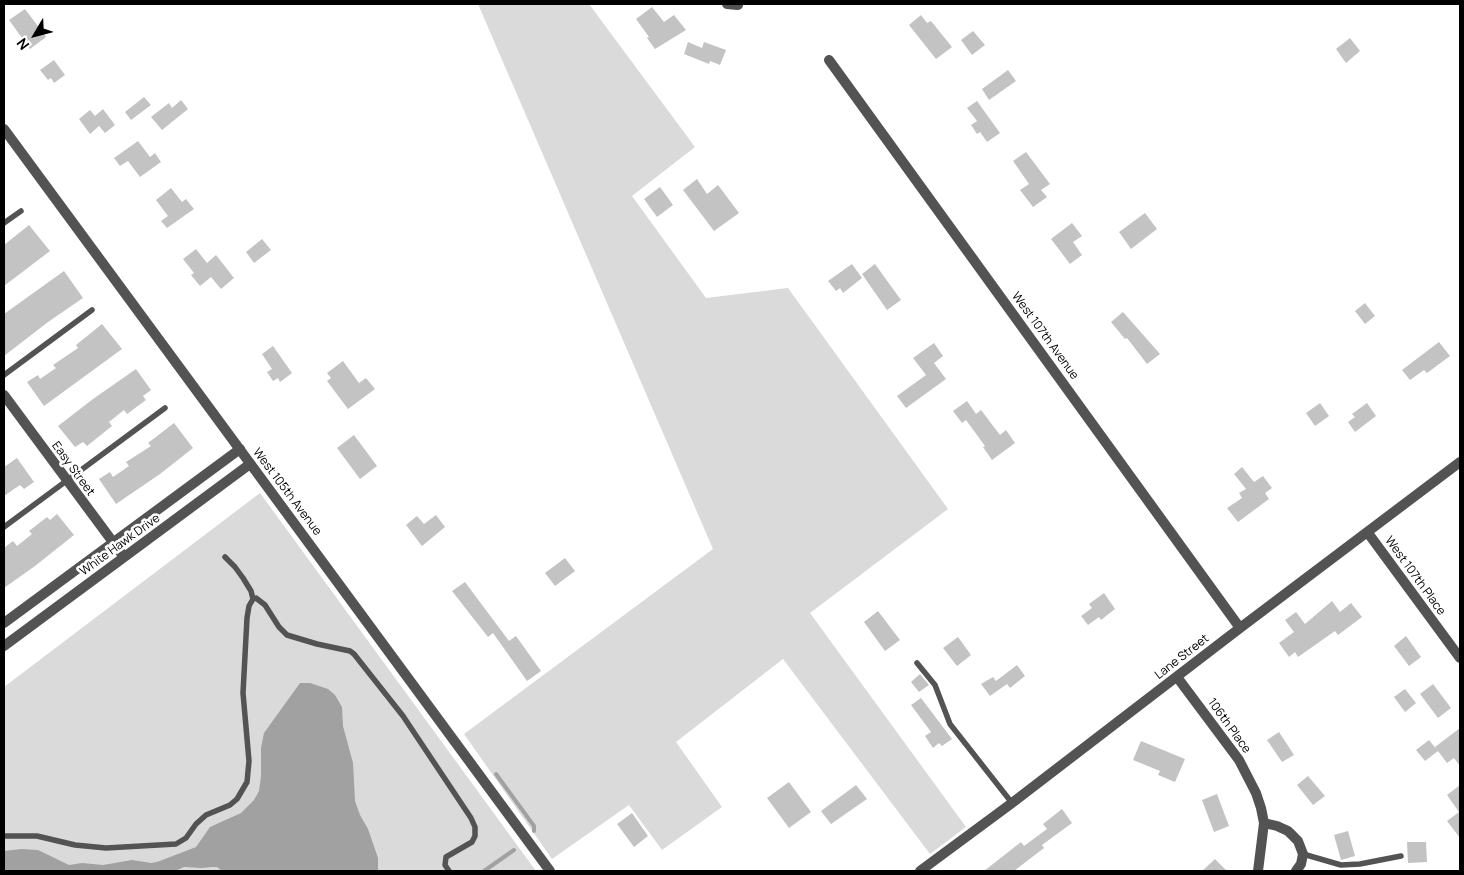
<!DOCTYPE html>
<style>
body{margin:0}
#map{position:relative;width:1464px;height:875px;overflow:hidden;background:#fff;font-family:Manrope,sans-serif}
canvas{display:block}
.frame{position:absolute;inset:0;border:5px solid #000;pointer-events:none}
.north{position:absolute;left:10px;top:10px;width:50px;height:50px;-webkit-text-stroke:4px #fff;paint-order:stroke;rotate:233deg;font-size:14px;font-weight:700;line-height:20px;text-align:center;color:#000}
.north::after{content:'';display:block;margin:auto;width:18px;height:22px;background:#000;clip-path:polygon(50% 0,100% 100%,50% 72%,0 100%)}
</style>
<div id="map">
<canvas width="1464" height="875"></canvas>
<div class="frame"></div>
<div class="north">N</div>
</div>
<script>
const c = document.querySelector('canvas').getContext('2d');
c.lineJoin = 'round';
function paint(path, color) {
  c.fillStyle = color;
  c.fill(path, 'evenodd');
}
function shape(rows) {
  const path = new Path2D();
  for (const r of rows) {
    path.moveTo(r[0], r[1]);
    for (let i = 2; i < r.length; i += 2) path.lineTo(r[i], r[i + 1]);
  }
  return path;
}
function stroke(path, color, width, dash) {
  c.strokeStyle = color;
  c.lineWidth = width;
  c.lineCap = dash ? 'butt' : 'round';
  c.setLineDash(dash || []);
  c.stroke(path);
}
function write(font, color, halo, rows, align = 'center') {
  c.font = font + ' Manrope,sans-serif';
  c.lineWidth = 5;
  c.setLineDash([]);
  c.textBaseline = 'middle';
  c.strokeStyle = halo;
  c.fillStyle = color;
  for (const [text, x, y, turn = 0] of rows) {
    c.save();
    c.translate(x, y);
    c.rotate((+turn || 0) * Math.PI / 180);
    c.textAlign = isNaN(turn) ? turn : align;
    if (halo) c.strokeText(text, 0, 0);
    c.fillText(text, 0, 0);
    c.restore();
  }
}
paint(shape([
 [478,4,589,4,695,147,632,196,706,298,788,288,948,509,810,613,966,827,930,854,783,659,676,742,722,807,662,850,629,805,552,859,464,734,713,549],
 [260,493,536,871,4,871,4,687]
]), '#dadada');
paint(shape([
 [300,683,310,683,328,689,335,695,342,707,343,726,353,763,355,801,360,815,368,829,378,858,378,871,222,871,217,867,212,867,202,868,184,867,175,871,4,871,4,851,21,849,38,850,69,865,82,863,103,865,132,860,151,863,157,862,196,847,210,827,241,813,254,800,259,791,261,776,261,748,264,733]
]), '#a1a1a1');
stroke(shape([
 [496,774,534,826,534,831],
 [484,871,514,850]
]), '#a1a1a1', 4);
paint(shape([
 [652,7,664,22,674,15,686,30,655,49,647,38,649,37,636,19],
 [25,9,46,37,30,49,9,20],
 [921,15,927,23,931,21,952,47,936,59,909,25],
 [973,31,985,45,972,55,961,40],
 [1350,38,1360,51,1346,63,1336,49],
 [688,42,702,48,704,42,726,50,720,65,710,61,709,64,684,54],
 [54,60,65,75,54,83,51,78,48,80,40,70],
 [1008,70,1016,81,989,100,982,89],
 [144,97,151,105,131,120,125,112],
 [181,100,188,109,162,130,151,117,169,103,172,108],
 [977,101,1000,133,987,142,980,132,977,134,971,125,977,121,967,108],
 [103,109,115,125,105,133,99,126,90,134,79,119,90,110,95,116],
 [138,141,150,157,155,153,161,162,140,177,128,161,120,166,114,158],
 [1026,152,1050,184,1041,190,1047,197,1033,207,1020,190,1029,184,1013,161],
 [697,179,707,194,718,185,739,213,714,231,683,190],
 [660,187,673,205,657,217,644,199],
 [171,188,182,202,186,199,194,209,167,228,161,221,168,216,156,200],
 [1145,213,1157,229,1131,249,1119,232],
 [1072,223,1082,236,1073,242,1082,255,1070,264,1051,239],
 [29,225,50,251,4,286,4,245],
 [262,239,271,250,254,263,246,252],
 [196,249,207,263,216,255,234,278,221,289,211,277,200,286,191,275,194,273,183,259],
 [852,264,862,278,843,293,840,288,836,291,828,281],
 [875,264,901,300,887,310,862,274],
 [64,271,83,298,48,322,4,356,4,314],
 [1365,303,1375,316,1365,324,1355,311],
 [1123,312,1160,354,1147,364,1127,338,1125,339,1111,322],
 [102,324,122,349,44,406,27,382,38,375,40,379,56,368,53,365,78,348,76,345],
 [1439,342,1450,356,1427,373,1424,370,1410,380,1402,370],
 [934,343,943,356,934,363,946,379,906,408,897,396,926,375,913,358],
 [273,346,292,373,280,382,278,378,273,381,267,372,272,369,262,354],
 [343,361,359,383,366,378,375,389,348,409,327,381,331,378,327,373],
 [136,369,151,390,143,396,146,400,127,414,124,410,109,422,112,426,87,446,83,442,75,447,58,426,93,399],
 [967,401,976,414,981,410,1000,435,1006,430,1015,443,992,460,983,447,985,446,966,420,962,423,953,411],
 [1320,403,1329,416,1315,426,1306,413],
 [1367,403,1376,416,1355,432,1348,422,1355,417,1352,414],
 [174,423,193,448,160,474,116,504,99,479,110,472,113,477,129,466,126,462,151,446,148,443],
 [354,435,377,466,360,479,337,448],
 [17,458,34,482,24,489,20,485,4,496,4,467],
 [1242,467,1254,482,1263,476,1272,488,1265,493,1269,499,1238,522,1227,508,1242,498,1239,493,1246,489,1234,474],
 [57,514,74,535,35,566,4,588,4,548,13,541,17,546,32,534,29,531,47,517,50,520],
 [436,515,445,527,422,546,406,525,417,516,424,524],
 [565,558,575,571,555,586,545,573],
 [465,582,509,641,516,636,541,671,527,681,493,633,488,637,452,591],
 [1104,593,1115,609,1101,620,1099,617,1088,625,1081,616,1092,608,1089,604],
 [1332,601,1340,612,1351,603,1362,617,1338,635,1335,631,1298,657,1295,652,1289,657,1279,643,1294,632,1285,620,1296,612,1305,624],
 [878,611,900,640,885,651,864,622],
 [1406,636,1421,657,1409,666,1394,646],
 [958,637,971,655,957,666,943,648],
 [1017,665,1025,676,1010,688,1007,684,990,696,981,684,993,677,996,681],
 [920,674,929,685,919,692,911,682],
 [1433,684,1451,708,1438,718,1420,694],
 [1405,689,1416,703,1405,712,1394,697],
 [921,698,952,739,942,746,939,743,933,748,925,736,931,732,911,705],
 [1460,728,1460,766,1454,758,1447,763,1435,747],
 [1279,732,1294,755,1282,762,1267,740],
 [1429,740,1438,751,1425,761,1416,750],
 [1141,741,1185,759,1175,782,1158,775,1160,771,1133,760],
 [1308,776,1325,796,1313,805,1297,785],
 [789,782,811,812,789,828,767,798],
 [856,785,867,799,831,824,821,811],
 [1460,785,1460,838,1447,821,1459,812,1447,795],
 [1217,794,1229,826,1214,832,1202,800],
 [1062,809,1072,823,1042,845,1044,848,1014,871,984,871,1021,842,1024,846,1047,829,1043,824],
 [632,813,648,836,634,847,617,824],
 [1348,831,1355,856,1341,860,1334,835],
 [1407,842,1426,842,1427,862,1408,863],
 [1215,859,1227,871,1202,871]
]), '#c3c3c3');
stroke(shape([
 [4,223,21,211],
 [4,375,92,310],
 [4,527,165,408],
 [225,557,235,567,243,578,251,591,253,599],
 [253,599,256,598,265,605,279,627,287,635,317,644,350,651,354,654,403,716,471,818,475,827,475,836,472,842,446,857,445,865,449,871],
 [917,663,935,685,950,724,1012,803],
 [4,836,37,836,75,845,106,848,176,844,186,838,196,824,206,815,230,805,237,799,247,782,249,761,243,693,247,618,249,606,253,599],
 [1303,854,1341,865,1360,864,1401,856]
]), '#535353', 5.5);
stroke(shape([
 [727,4,738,5,738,4],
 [829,60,1240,628],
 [4,395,124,557],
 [1368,533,1460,658],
 [4,623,240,449],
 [4,646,250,464],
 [1177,677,1239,760,1256,793,1261,808,1264,823,1258,871],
 [1264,823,1277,826,1288,831,1298,841,1303,854,1301,864,1296,871],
 [920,871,1012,803,1240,628,1460,462]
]), '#535353', 10);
stroke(shape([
 [4,129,550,871]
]), '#535353', 10);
write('12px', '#000', '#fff', [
 ["West 107th Avenue",1045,336,54],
 ["Easy Street",73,469,54],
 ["West 105th Avenue",287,492,53],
 ["White Hawk Drive",120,545,-36],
 ["West 107th Place",1415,576,54],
 ["Lane Street",1182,657,-38],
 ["106th Place",1229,726,54]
]);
</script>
